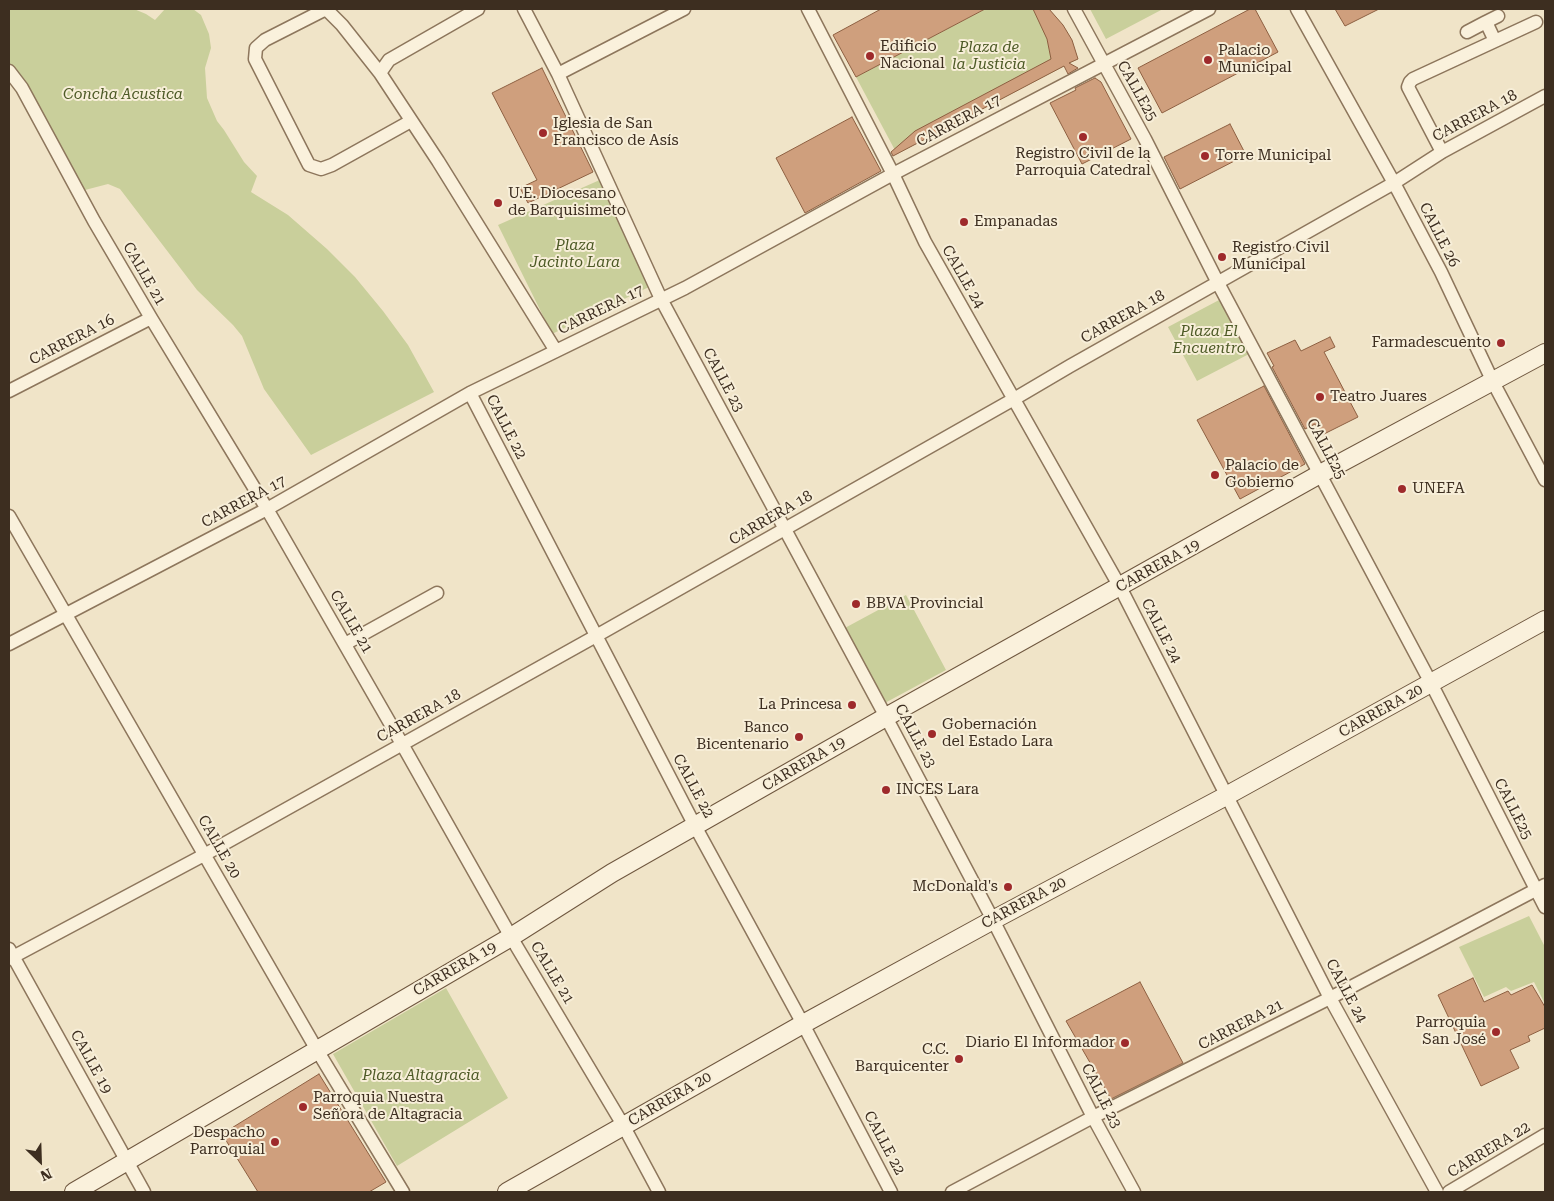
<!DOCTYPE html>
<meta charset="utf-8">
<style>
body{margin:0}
#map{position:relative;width:1554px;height:1201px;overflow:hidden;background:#f0e4c8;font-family:"Roboto Serif",serif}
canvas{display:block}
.frame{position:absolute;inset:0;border:10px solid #3d2e20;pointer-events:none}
.north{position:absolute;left:15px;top:1136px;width:50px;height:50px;-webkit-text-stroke:4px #f7eed8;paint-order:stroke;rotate:156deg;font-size:14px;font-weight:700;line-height:20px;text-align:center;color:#3d2e20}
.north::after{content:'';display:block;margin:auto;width:18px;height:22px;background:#3d2e20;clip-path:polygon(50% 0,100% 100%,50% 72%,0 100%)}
</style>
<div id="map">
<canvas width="1554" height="1201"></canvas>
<div class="frame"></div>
<div class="north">N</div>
</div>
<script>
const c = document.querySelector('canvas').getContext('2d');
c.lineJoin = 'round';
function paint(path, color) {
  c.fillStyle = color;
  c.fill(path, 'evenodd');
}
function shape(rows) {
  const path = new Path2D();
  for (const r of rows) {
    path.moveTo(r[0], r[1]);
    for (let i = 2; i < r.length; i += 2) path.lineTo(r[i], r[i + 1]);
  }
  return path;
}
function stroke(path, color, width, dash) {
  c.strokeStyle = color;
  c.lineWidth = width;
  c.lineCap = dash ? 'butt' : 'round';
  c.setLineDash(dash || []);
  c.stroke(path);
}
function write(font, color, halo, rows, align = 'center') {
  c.font = font + ' "Roboto Serif",serif';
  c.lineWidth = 4;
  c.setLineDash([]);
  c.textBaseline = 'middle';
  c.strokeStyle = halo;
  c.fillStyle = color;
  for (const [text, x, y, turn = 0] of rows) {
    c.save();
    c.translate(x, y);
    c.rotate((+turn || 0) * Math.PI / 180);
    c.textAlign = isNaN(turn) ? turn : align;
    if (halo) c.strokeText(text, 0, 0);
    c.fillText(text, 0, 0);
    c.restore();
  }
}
paint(shape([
 [9,9,134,9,146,14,155,20,165,9,193,9,201,15,209,34,211,48,205,68,207,98,217,121,224,130,244,162,257,176,251,192,288,215,327,249,355,277,383,311,408,345,434,392,311,455,264,389,242,336,233,325,197,290,120,189,108,184,85,190,81,186,17,71,9,64],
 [985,9,1049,9,1063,25,1072,40,1078,59,897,154,856,77],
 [1090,9,1163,9,1106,39],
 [602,179,651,286,552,334,498,225],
 [1221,299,1249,354,1197,381,1168,327],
 [906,595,946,670,883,704,843,629],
 [1529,916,1545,947,1545,1004,1534,982,1511,991,1506,987,1484,997,1459,947],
 [446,988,508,1098,397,1166,333,1054]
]), '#c9cf9b');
const building = shape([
 [881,9,985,9,856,77,833,35,881,9],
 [1033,9,1049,9,1063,25,1072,40,1078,59,1069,63,1078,68,1068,74,1064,66,893,156,891,152,915,131,1051,59,1047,39,1033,9],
 [1250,9,1255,9,1278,52,1162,113,1138,68,1250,9],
 [1335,9,1379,9,1345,26,1335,9],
 [542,68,593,172,528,203,520,188,537,180,492,93,542,68],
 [1095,78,1101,82,1131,139,1082,164,1050,103,1076,90,1075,88,1095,78],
 [852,117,881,171,805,213,776,158,852,117],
 [1230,124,1246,155,1180,189,1164,157,1230,124],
 [1330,337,1335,347,1324,352,1358,417,1320,436,1315,424,1305,429,1272,367,1274,366,1267,353,1295,340,1301,351,1330,337],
 [1264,386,1305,464,1240,499,1197,420,1264,386],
 [1473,978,1484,1002,1508,991,1511,995,1532,985,1545,1007,1545,1028,1528,1036,1530,1041,1510,1050,1519,1068,1481,1086,1438,995,1473,978],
 [1140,982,1183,1063,1111,1099,1066,1021,1140,982],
 [319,1074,386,1182,369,1192,258,1192,222,1134,319,1074]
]);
paint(building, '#cf9f7d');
stroke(building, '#8d5f41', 1);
const street = shape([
 [326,9,342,25,380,73,438,161,556,351],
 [326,9,265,40,256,48,255,59,309,165,321,169,332,165,411,121],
 [524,9,558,74,661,299,886,717,993,920,1093,1117,1134,1192],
 [808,9,893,174,925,242,1120,587,1330,998,1437,1192],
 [1074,9,1145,139,1218,283,1431,683,1545,907],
 [1297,9,1394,183,1441,272,1493,382,1545,480],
 [1486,22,1498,16],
 [1467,32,1486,22,1495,41],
 [9,71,22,88,94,221,151,318,267,509,402,744,511,937,623,1125,659,1192],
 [380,73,389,60,478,9],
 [558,74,684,9],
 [1442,152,1408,87,1410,82,1413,79,1536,22],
 [9,391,151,318],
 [470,393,695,826,803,1024,891,1192],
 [9,516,317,1050,403,1192],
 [9,644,267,509,470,393,685,288,893,174,1209,9],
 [345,644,437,593],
 [9,949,144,1192],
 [9,959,204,855,596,636,1014,399,1070,366,1394,183,1442,152,1545,96],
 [952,1192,1093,1117,1330,998,1545,885],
 [1449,1192,1545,1135]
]);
const secondary = shape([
 [74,1192,511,937,612,873,886,717,1320,474,1545,353],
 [507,1192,803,1024,993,920,1226,796,1545,620]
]);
stroke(street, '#8d765c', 15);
stroke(secondary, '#6f573f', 20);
stroke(street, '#faf1dc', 12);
stroke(secondary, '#faf1dc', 18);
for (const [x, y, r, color] of [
 [870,56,5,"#9e2a2b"],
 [1208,60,5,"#9e2a2b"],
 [543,133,5,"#9e2a2b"],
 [1083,137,5,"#9e2a2b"],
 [1205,156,5,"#9e2a2b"],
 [498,203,5,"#9e2a2b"],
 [964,222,5,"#9e2a2b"],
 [1222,257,5,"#9e2a2b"],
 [1501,343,5,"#9e2a2b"],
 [1320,397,5,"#9e2a2b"],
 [1215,475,5,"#9e2a2b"],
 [1402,489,5,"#9e2a2b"],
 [856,604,5,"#9e2a2b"],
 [852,705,5,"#9e2a2b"],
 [932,734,5,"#9e2a2b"],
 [799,737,5,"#9e2a2b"],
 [886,790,5,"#9e2a2b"],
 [1008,887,5,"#9e2a2b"],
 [1496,1032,5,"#9e2a2b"],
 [1125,1043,5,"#9e2a2b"],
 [959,1059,5,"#9e2a2b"],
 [303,1107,5,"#9e2a2b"],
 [275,1142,5,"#9e2a2b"]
]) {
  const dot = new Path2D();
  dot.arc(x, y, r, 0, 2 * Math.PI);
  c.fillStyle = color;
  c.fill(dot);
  stroke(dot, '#f7eed8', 2);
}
write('15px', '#3d2e20', '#f7eed8', [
 ["Edificio",880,47],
 ["Nacional",880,64],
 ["Palacio",1218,51],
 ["Municipal",1218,68],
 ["Iglesia de San",553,124],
 ["Francisco de Asís",553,141],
 ["Registro Civil de la",1083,154,"center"],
 ["Parroquia Catedral",1083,171,"center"],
 ["Torre Municipal",1215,156],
 ["U.E. Diocesano",508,194],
 ["de Barquisimeto",508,211],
 ["Empanadas",974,222],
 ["Registro Civil",1232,248],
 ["Municipal",1232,265],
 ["Farmadescuento",1491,343,"right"],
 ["Teatro Juares",1330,397],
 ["Palacio de",1225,466],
 ["Gobierno",1225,483],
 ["UNEFA",1412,489],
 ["BBVA Provincial",866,604],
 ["La Princesa",842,705,"right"],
 ["Gobernación",942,725],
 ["del Estado Lara",942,742],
 ["Banco",789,728,"right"],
 ["Bicentenario",789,745,"right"],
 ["INCES Lara",896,790],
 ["McDonald's",998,887,"right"],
 ["Parroquia",1486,1023,"right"],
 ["San José",1486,1040,"right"],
 ["Diario El Informador",1115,1043,"right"],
 ["C.C.",949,1050,"right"],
 ["Barquicenter",949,1067,"right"],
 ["Parroquia Nuestra",313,1098],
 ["Señora de Altagracia",313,1115],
 ["Despacho",265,1133,"right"],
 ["Parroquial",265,1150,"right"]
], 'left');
write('italic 15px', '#4d5a26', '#f7eed8', [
 ["Plaza de",989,48],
 ["la Justicia",989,65],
 ["Concha Acustica",123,95],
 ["Plaza",575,246],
 ["Jacinto Lara",575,263],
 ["Plaza El",1209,332],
 ["Encuentro",1209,349],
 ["Plaza Altagracia",421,1076]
]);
write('15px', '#3d2e20', '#f7eed8', [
 ["CALLE25",1137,91,61],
 ["CARRERA 18",1475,116,-28],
 ["CARRERA 17",959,121,-28],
 ["CALLE 26",1439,235,63],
 ["CALLE 21",144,274,60],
 ["CALLE 24",963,277,60],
 ["CARRERA 17",601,310,-26],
 ["CARRERA 18",1123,317,-29],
 ["CARRERA 16",72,340,-27],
 ["CALLE 23",723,380,62],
 ["CALLE 22",506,427,63],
 ["CALLE25",1326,449,62],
 ["CARRERA 17",244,502,-28],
 ["CARRERA 18",771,518,-30],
 ["CARRERA 19",1158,566,-29],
 ["CALLE 21",351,622,60],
 ["CALLE 24",1161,631,63],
 ["CARRERA 20",1381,711,-29],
 ["CARRERA 18",419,716,-29],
 ["CALLE 23",915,736,62],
 ["CARRERA 19",804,764,-30],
 ["CALLE 22",693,786,62],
 ["CALLE25",1513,809,63],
 ["CALLE 20",219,847,60],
 ["CARRERA 20",1024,903,-28],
 ["CARRERA 19",455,969,-30],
 ["CALLE 21",552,973,59],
 ["CALLE 24",1346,991,62],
 ["CARRERA 21",1241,1025,-27],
 ["CALLE 19",91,1062,61],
 ["CALLE 23",1101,1096,63],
 ["CARRERA 20",670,1099,-30],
 ["CALLE 22",884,1143,62],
 ["CARRERA 22",1489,1150,-31]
]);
</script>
